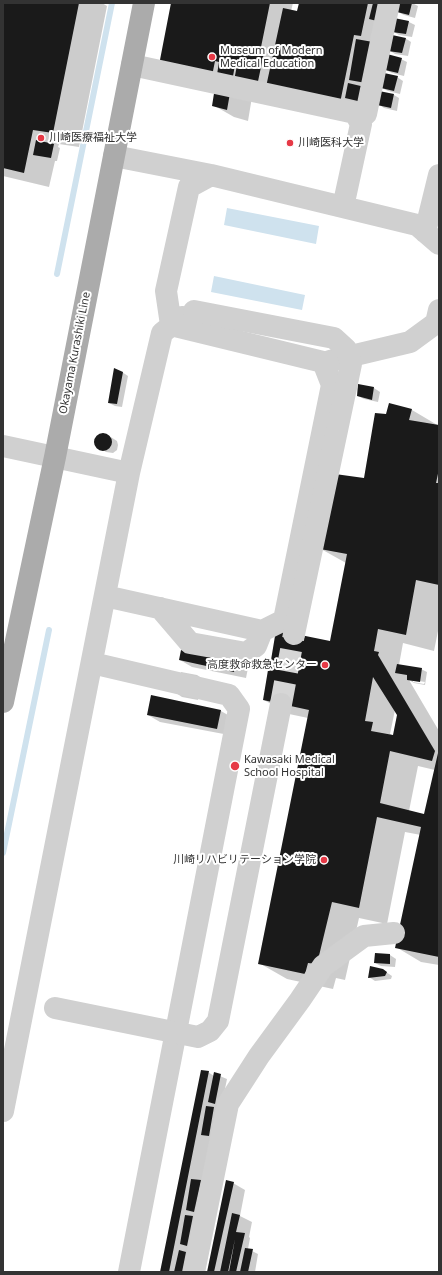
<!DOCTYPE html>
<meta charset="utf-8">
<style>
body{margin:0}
#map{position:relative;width:442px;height:1275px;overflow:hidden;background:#fff;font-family:"Noto Sans",sans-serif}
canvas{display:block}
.frame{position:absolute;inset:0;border:4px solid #333;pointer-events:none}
</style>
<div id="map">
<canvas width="442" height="1275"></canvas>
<div class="frame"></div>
</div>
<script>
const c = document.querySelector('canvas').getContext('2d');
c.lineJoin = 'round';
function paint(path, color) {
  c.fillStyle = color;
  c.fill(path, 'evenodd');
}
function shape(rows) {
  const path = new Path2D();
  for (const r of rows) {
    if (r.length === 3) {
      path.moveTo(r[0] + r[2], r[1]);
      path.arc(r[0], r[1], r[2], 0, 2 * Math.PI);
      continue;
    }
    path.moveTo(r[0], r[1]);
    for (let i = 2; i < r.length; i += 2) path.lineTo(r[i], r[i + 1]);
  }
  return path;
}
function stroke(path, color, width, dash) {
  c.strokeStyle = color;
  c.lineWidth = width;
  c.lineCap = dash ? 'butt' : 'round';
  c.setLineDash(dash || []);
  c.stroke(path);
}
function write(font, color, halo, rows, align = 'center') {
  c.font = font + ' "Noto Sans","Noto Sans JP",sans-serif';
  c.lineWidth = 4;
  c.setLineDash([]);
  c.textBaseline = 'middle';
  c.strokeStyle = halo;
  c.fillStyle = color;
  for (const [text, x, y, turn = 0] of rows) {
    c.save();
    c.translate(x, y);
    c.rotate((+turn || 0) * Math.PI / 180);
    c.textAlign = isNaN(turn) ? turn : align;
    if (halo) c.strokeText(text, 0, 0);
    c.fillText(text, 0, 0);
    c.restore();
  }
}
paint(shape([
 [227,208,319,226,316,244,224,225],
 [214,276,305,295,302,310,211,292]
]), '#cfe2ee');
paint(shape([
 [3,3,102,3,107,6,79,147,59,144,58,147,60,148,57,161,55,161,49,187,3,176],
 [172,3,293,3,291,11,298,12,300,3,397,3,393,19,409,22,415,25,412,37,399,35,391,30,365,116,253,91,248,121,234,117,213,105,217,84],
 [400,3,412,3,418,6,415,18,404,15,398,12],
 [405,38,411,42,408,56,395,54,389,50],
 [401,59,407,62,404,76,392,73,386,70],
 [397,77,403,81,400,94,388,91,382,88],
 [394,95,399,98,397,111,384,108,378,104],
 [122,372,128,376,122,407,115,406,109,403],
 [359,386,374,388,380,392,378,402,364,399,358,396],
 [412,410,439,426,439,626,434,651,403,643,399,665,421,669,427,672,425,685,414,683,409,680,439,731,439,965,421,962,396,947,421,835,405,832,387,924,359,918,345,980,336,978,333,989,287,979,259,963,308,718,289,714,264,700,273,672,331,642,346,563,321,549,365,479,387,416],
 [413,680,425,682,424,684,413,682],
 [395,710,398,715,394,736,390,734],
 [418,766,435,770,425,815,409,811],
 [106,434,117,441,118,445,117,450,113,453,106,452,97,446,95,441,98,437,101,435],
 [180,660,236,662,248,668,246,678,192,667],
 [181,672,197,675,203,679,198,700,182,697,176,693],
 [221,711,233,718,229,735,160,722,148,715],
 [390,955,396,959,395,967,381,966,375,963],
 [383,970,392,976,391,979,375,981,369,977],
 [208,1072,214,1076,215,1074,227,1079,188,1272,161,1272],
 [233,1183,245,1190,240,1216,252,1222,249,1237,250,1238,248,1249,258,1254,255,1272,208,1272]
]), '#0003');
stroke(shape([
 [57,274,112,3],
 [3,853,49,630]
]), '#cfe2ee', 6);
paint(shape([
 [3,3,79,3,53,133,33,130,24,173,3,168],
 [171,3,270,3,260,52,264,53,257,86,234,81,237,65,235,65,227,110,212,106,219,62,215,61,212,76,159,65],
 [299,3,368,3,361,36,354,35,340,103,266,87,283,8,297,11],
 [373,3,381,4,377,21,369,19],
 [399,3,412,3,409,15,397,12],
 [394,18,409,21,406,34,392,32],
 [392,35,406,38,402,53,388,51],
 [356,39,373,42,366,83,349,80],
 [387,54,402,58,398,73,385,70],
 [384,73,398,76,394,91,381,88],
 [348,83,365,87,362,102,345,98],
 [379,91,394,94,391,108,377,105],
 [36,140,54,144,51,158,33,155],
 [114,368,123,372,117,404,108,403],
 [358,384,374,387,372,400,357,396],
 [389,403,412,409,409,420,439,425,439,469,436,483,439,483,439,585,416,580,406,635,378,629,374,651,379,652,378,655,435,751,432,761,390,751,380,803,424,814,438,753,439,753,439,957,395,948,421,827,377,817,359,908,332,902,317,964,308,963,305,974,258,964,309,710,263,700,268,670,272,670,274,661,271,660,276,630,330,641,347,554,320,549,335,474,364,478,375,413,386,414],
 [373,677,397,715,393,735,371,731,373,722,365,721],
 [103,442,9],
 [181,650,236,661,234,672,179,660],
 [397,664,422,668,420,682,407,680,407,675,395,673],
 [151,695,221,710,217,729,147,715],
 [375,953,390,954,390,964,374,963],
 [370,966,383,969,387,972,385,976,368,978],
 [201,1070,209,1071,169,1272,160,1272],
 [214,1072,221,1074,215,1104,208,1102],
 [206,1106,214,1107,209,1136,201,1135],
 [191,1179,201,1180,194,1212,186,1210],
 [226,1180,234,1182,214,1272,207,1272],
 [232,1213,240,1215,236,1232,245,1233,236,1272,229,1272,235,1239,228,1272,220,1272],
 [185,1215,193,1216,187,1246,180,1244],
 [245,1248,253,1249,248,1272,240,1272],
 [179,1250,186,1252,182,1272,174,1272]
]), '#1a1a1a');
stroke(shape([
 [281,704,294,634]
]), '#d6d6d6', 22, [22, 11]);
stroke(shape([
 [132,65,355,113,361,124,343,207],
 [359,120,366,114,389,3],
 [114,156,211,175],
 [425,232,439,175],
 [330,361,410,342,436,323,439,310],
 [3,446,129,473],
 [105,596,262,631,284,620,332,385,323,362,171,325,166,291,189,187,211,175,417,225,439,244],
 [160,608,190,643,246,653,256,646,262,631],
 [92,663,229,695,239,709,129,1272],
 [3,1111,129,473,162,333,182,317],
 [194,1272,228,1104,259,1056,300,1000,323,966,364,936,394,933]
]), '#d0d0d0', 22);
stroke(shape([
 [3,702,55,457,144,3]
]), '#ababab', 22);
stroke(shape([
 [194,311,334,338,346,349,351,364,294,634],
 [55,1008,198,1037,210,1031,218,1021,281,704]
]), '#d0d0d0', 22);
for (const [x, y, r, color] of [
 [212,57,4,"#e63946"],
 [41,138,4,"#e63946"],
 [290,143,4,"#e63946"],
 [325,665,4,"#e63946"],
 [235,766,5,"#e63946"],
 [324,860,4,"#e63946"]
]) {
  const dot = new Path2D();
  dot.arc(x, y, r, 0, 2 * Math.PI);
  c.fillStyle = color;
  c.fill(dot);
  stroke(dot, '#fff', 1.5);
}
write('11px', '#333', '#fff', [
 ["Museum of Modern",220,51],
 ["Medical Education",220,64],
 ["川崎医療福祉大学",49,138],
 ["川崎医科大学",298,143],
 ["高度救命救急センター",317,665,"right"],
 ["Kawasaki Medical",244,760],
 ["School Hospital",244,773],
 ["川崎リハビリテーション学院",316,860,"right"]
], 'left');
write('11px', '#333', '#fff', [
 ["Okayama Kurashiki Line",75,353,-79]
]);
</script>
